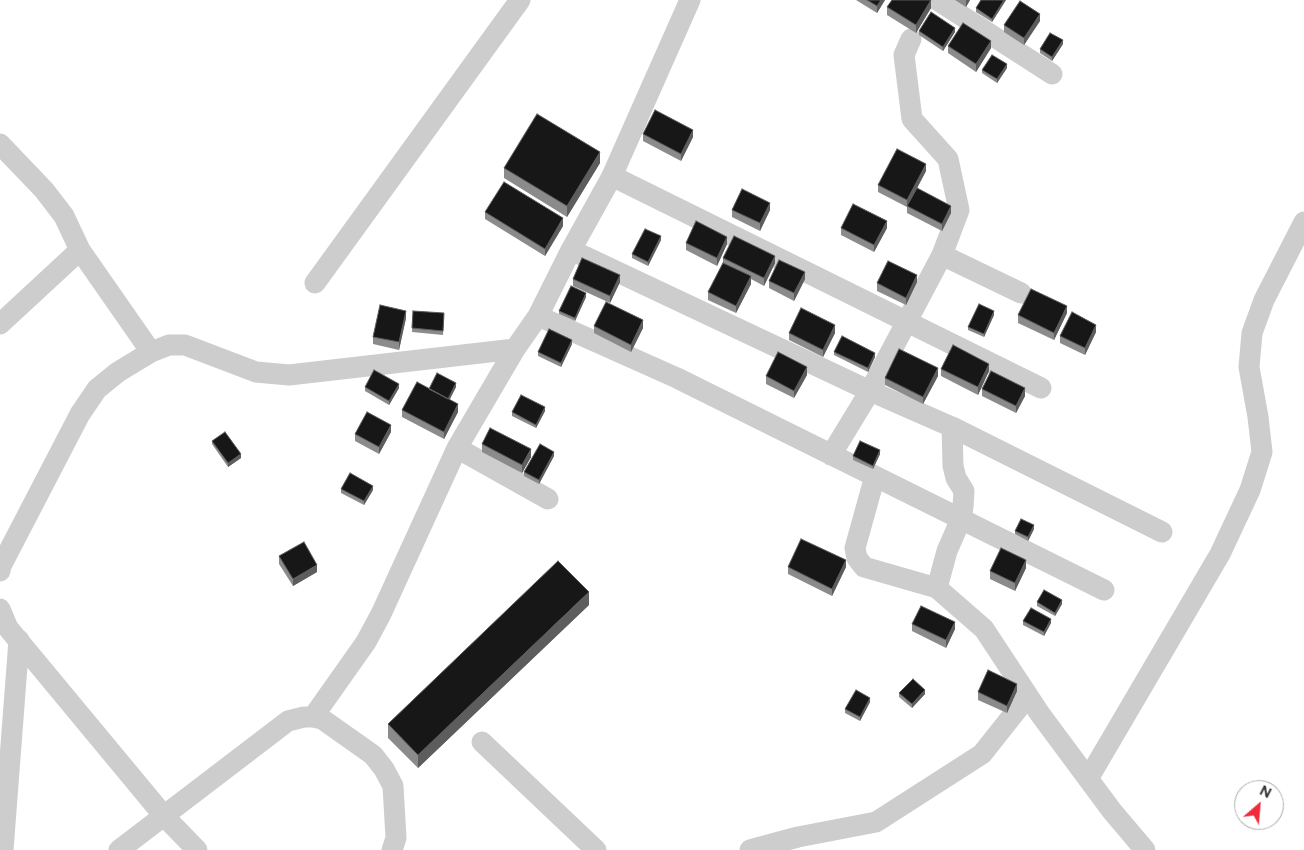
<!DOCTYPE html>
<style>
body{margin:0}
#map{position:relative;width:1304px;height:850px;overflow:hidden;background:#fff;font-family:Figtree,sans-serif}
canvas{display:block}
.north{position:absolute;left:1234px;top:780px;width:50px;height:50px;box-sizing:border-box;background:#fff;border:1px solid #acacac;border-radius:50%;rotate:27deg;font-size:14px;font-weight:700;line-height:20px;text-align:center;color:#303030}
.north::after{content:'';display:block;margin:auto;width:18px;height:22px;background:#ef2b3c;clip-path:polygon(50% 0,100% 100%,50% 72%,0 100%)}
</style>
<div id="map">
<canvas width="1304" height="850"></canvas>
<div class="north">N</div>
</div>
<script>
const c = document.querySelector('canvas').getContext('2d');
c.lineJoin = 'round';
function shape(rows) {
  const path = new Path2D();
  for (const r of rows) {
    path.moveTo(r[0], r[1]);
    for (let i = 2; i < r.length; i += 2) path.lineTo(r[i], r[i + 1]);
  }
  return path;
}
function stroke(path, color, width, dash) {
  c.strokeStyle = color;
  c.lineWidth = width;
  c.lineCap = dash ? 'butt' : 'round';
  c.setLineDash(dash || []);
  c.stroke(path);
}
function paint(path, color) {
  c.fillStyle = color;
  c.fill(path, 'evenodd');
}
stroke(shape([
 [937,0,1052,74],
 [911,39,904,55,912,119,948,159,959,210,942,255],
 [0,144,44,190,64,216,80,250,151,352],
 [612,176,1041,388],
 [571,250,870,391,952,427,1162,532],
 [315,283,520,0],
 [538,316,677,378,1104,590],
 [0,324,80,250],
 [515,349,457,448,548,499],
 [952,427,953,466,956,478,964,491,963,507,961,519,947,551,937,588,984,629,1040,714,1112,811,1145,850],
 [831,455,870,391,942,255,1021,293],
 [875,476,855,548,857,558,864,567,937,588],
 [0,571,1,566,80,414,97,389,118,372,151,352,169,345,185,345,256,372,289,375,515,349,538,316,571,250,612,176,690,0],
 [0,609,8,628,164,816,197,850],
 [313,717,366,642,381,614,457,448],
 [482,742,596,850],
 [1088,779,1220,554,1250,490,1262,452,1258,417,1249,367,1252,333,1264,300,1304,222],
 [3,850,19,640],
 [119,850,288,721,304,717,313,717,322,719,373,755,384,769,393,786,396,838,392,850],
 [750,850,798,837,876,822,982,754,1028,696]
]), '#cdcdcd', 21);
paint(shape([
 [856,0,885,0,877,13],
 [955,0,970,0,966,7],
 [1006,0,992,22,976,12,976,8],
 [887,7,931,8,916,33,887,15],
 [1040,21,1024,45,1004,32,1004,25],
 [919,31,955,32,943,51,919,35],
 [1063,44,1052,61,1040,53,1040,49],
 [948,46,991,48,976,72,948,53],
 [1007,68,997,83,982,73,982,70],
 [643,134,693,137,681,161,643,141],
 [600,163,567,217,504,178,504,168],
 [926,171,907,207,878,192,878,185],
 [907,206,951,213,942,231,907,213],
 [732,210,770,210,760,231,732,217],
 [485,212,563,226,545,256,485,219],
 [841,228,887,228,874,252,841,235],
 [661,240,648,266,632,258,632,254],
 [686,243,727,244,717,266,686,250],
 [723,258,775,263,764,286,751,279,751,284,736,313,708,300,708,292,723,263],
 [573,279,620,282,610,303,573,286],
 [805,279,794,301,769,288,769,281],
 [917,282,906,305,877,291,877,283],
 [586,297,575,321,559,314,559,311],
 [413,311,444,317,443,335,412,332],
 [1067,313,1054,340,1018,323,1018,315],
 [994,315,984,337,968,330,968,327],
 [406,318,399,350,373,344,373,337],
 [594,326,643,328,631,352,594,333],
 [1096,332,1085,355,1060,343,1060,336],
 [789,333,835,333,823,357,789,340],
 [572,344,561,367,538,356,538,352],
 [834,352,875,357,868,372,834,355],
 [941,369,989,371,978,395,941,376],
 [807,375,794,398,766,384,766,376],
 [938,376,923,404,885,385,885,378],
 [365,387,399,388,389,405,365,391],
 [456,387,449,400,458,412,444,439,402,417,402,410],
 [982,389,1025,396,1016,413,982,396],
 [545,411,536,428,512,416,512,412],
 [391,432,379,454,355,441,355,434],
 [212,441,241,458,228,467,212,444],
 [482,444,531,457,522,473,482,452],
 [880,454,873,469,853,460,853,456],
 [554,456,539,484,524,476,524,472],
 [341,489,373,490,364,505,341,493],
 [1034,529,1028,541,1015,534,1015,531],
 [279,556,317,572,293,586,279,564],
 [788,567,846,567,832,596,788,574],
 [1026,568,1015,591,990,579,990,571],
 [1037,602,1062,604,1055,616,1037,606],
 [589,605,418,768,388,738,388,724],
 [1023,621,1051,623,1044,636,1023,625],
 [912,624,955,629,946,648,912,631],
 [1017,691,1007,713,978,700,978,692],
 [899,693,925,694,912,708,899,697],
 [870,702,860,721,845,713,845,709]
]), '#8b8b8b');
paint(shape([
 [881,0,885,0,877,13,877,6],
 [931,0,931,8,916,33,916,25],
 [966,0,970,0,966,7],
 [1004,0,1006,0,992,22,992,19],
 [1040,14,1040,21,1024,45,1024,38],
 [955,28,955,32,943,51,943,47],
 [1063,40,1063,44,1052,61,1052,57],
 [991,41,991,48,976,72,976,64],
 [1007,64,1007,68,997,83,997,79],
 [693,130,693,137,681,161,681,154],
 [600,152,600,163,567,217,567,206],
 [926,164,926,171,907,207,907,200],
 [770,203,770,210,760,231,760,223],
 [951,206,951,213,942,231,942,224],
 [563,218,563,226,545,256,545,249],
 [887,221,887,228,874,252,874,245],
 [661,236,661,240,648,266,648,262],
 [727,237,727,244,717,266,717,258],
 [775,256,775,263,764,286,764,278],
 [805,272,805,279,794,301,794,293],
 [620,275,620,282,610,303,610,296],
 [917,275,917,282,906,305,906,298],
 [751,276,751,284,736,313,736,306],
 [586,293,586,297,575,321,575,318],
 [1067,306,1067,313,1054,340,1054,333],
 [406,311,406,318,399,350,399,342],
 [994,311,994,315,984,337,984,334],
 [643,320,643,328,631,352,631,345],
 [835,325,835,333,823,357,823,350],
 [1096,325,1096,332,1085,355,1085,348],
 [572,340,572,344,561,367,561,363],
 [875,353,875,357,868,372,868,368],
 [989,364,989,371,978,395,978,387],
 [807,367,807,375,794,398,794,391],
 [938,368,938,376,923,404,923,397],
 [456,383,456,387,448,403,448,399],
 [399,384,399,388,389,405,389,401],
 [1025,388,1025,396,1016,413,1016,406],
 [458,404,458,412,444,439,444,432],
 [545,407,545,411,536,428,536,425],
 [391,425,391,432,379,454,379,447],
 [531,449,531,457,522,473,522,465],
 [880,450,880,454,873,469,873,466],
 [554,452,554,456,539,484,539,480],
 [241,454,241,458,228,467,228,463],
 [373,486,373,490,364,505,364,501],
 [1034,525,1034,529,1028,541,1028,537],
 [846,560,846,567,832,596,832,589],
 [1026,560,1026,568,1015,591,1015,583],
 [317,565,317,572,293,586,293,579],
 [589,592,589,605,418,768,418,755],
 [1062,600,1062,604,1055,616,1055,613],
 [1051,619,1051,623,1044,636,1044,632],
 [955,622,955,629,946,648,946,640],
 [1017,684,1017,691,1007,713,1007,706],
 [925,690,925,694,912,708,912,704],
 [870,698,870,702,860,721,860,717]
]), '#5d5d5d');
const building = shape([
 [867,0,881,0,877,6,867,0],
 [892,0,931,0,916,25,887,7,892,0],
 [981,0,1004,0,992,19,976,8,981,0],
 [1020,1,1040,14,1024,38,1004,25,1020,1],
 [931,12,955,28,943,47,919,31,931,12],
 [963,23,991,41,976,64,948,46,963,23],
 [1050,33,1063,40,1052,57,1040,49,1050,33],
 [992,55,1007,64,997,79,982,70,992,55],
 [655,110,693,130,681,154,643,134,655,110],
 [537,114,600,152,567,206,504,168,537,114],
 [897,149,926,164,907,200,878,185,897,149],
 [504,182,563,218,545,249,485,212,504,182],
 [917,188,951,206,942,224,907,206,917,188],
 [742,189,770,203,760,223,732,210,742,189],
 [853,204,887,221,874,245,841,228,853,204],
 [696,221,727,237,717,258,686,243,696,221],
 [645,229,661,236,648,262,632,254,645,229],
 [734,236,775,256,764,278,723,258,734,236],
 [582,258,620,275,610,296,573,279,582,258],
 [779,260,805,272,794,293,769,281,779,260],
 [888,261,917,275,906,298,877,283,888,261],
 [723,263,751,276,736,306,708,292,723,263],
 [571,286,586,293,575,318,559,311,571,286],
 [1031,289,1067,306,1054,333,1018,315,1031,289],
 [606,302,643,320,631,345,594,326,606,302],
 [979,304,994,311,984,334,968,327,979,304],
 [380,305,406,311,399,342,373,337,380,305],
 [801,308,835,325,823,350,789,333,801,308],
 [413,311,444,313,443,331,412,328,413,311],
 [1072,312,1096,325,1085,348,1060,336,1072,312],
 [549,329,572,340,561,363,538,352,549,329],
 [842,336,875,353,868,368,834,352,842,336],
 [953,345,989,364,978,387,941,369,953,345],
 [899,349,938,368,923,397,885,378,899,349],
 [778,352,807,367,794,391,766,376,778,352],
 [374,370,399,384,389,401,365,387,374,370],
 [991,371,1025,388,1016,406,982,389,991,371],
 [437,373,456,383,448,399,429,389,437,373],
 [417,382,458,404,444,432,402,410,417,382],
 [521,395,545,407,536,425,512,412,521,395],
 [367,412,391,425,379,447,355,434,367,412],
 [490,428,531,449,522,465,482,444,490,428],
 [225,432,241,454,228,463,212,441,225,432],
 [860,441,880,450,873,466,853,456,860,441],
 [540,444,554,452,539,480,524,472,540,444],
 [350,473,373,486,364,501,341,489,350,473],
 [1021,519,1034,525,1028,537,1015,531,1021,519],
 [801,539,846,560,832,589,788,567,801,539],
 [304,542,317,565,293,579,279,556,304,542],
 [1001,548,1026,560,1015,583,990,571,1001,548],
 [558,561,589,592,418,755,388,724,558,561],
 [1044,590,1062,600,1055,613,1037,602,1044,590],
 [921,606,955,622,946,640,912,624,921,606],
 [1031,608,1051,619,1044,632,1023,621,1031,608],
 [988,670,1017,684,1007,706,978,692,988,670],
 [913,679,925,690,912,704,899,693,913,679],
 [856,690,870,698,860,717,845,709,856,690]
]);
paint(building, '#171717');
stroke(building, '#5d5d5d', 1);
</script>
